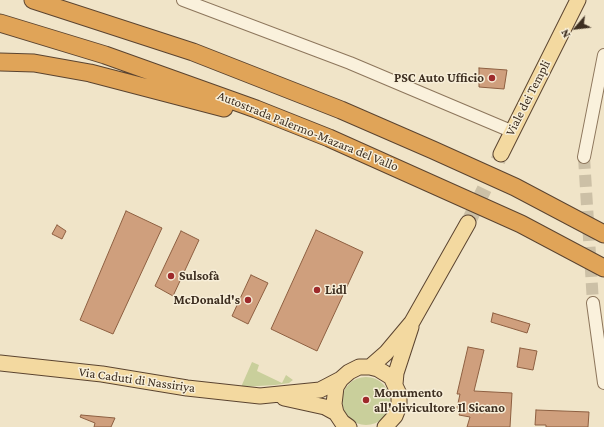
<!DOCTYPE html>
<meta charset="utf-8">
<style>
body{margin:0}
#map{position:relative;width:604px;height:427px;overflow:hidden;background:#f0e4c8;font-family:"Crimson Pro",serif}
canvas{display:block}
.north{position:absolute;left:556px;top:8px;width:40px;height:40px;-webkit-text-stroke:3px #f7eed8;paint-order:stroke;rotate:242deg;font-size:11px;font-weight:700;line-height:16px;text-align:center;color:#3d2e20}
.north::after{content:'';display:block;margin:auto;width:14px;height:18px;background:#3d2e20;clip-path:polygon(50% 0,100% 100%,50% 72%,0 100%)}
</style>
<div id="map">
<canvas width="604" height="427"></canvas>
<div class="north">N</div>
</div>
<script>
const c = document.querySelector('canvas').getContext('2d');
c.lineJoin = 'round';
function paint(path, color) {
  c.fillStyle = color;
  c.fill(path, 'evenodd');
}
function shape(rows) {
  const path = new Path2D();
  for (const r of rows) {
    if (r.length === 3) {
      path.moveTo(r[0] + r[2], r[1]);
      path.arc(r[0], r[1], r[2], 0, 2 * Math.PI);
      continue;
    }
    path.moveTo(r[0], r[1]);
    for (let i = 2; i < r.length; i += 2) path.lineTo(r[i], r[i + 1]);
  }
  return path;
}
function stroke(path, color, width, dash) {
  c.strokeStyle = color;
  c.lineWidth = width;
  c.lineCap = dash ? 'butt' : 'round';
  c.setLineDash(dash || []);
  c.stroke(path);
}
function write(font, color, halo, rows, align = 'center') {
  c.font = font + ' "Crimson Pro",serif';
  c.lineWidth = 3;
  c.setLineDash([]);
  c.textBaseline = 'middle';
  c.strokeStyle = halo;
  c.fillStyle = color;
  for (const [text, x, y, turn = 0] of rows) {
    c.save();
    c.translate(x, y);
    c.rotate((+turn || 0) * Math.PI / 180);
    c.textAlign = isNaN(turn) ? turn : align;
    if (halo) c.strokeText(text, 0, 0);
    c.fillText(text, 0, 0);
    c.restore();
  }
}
paint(shape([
 [252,362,259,365,257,371,282,383,286,375,293,380,289,383,275,385,241,387],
 [366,401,24]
]), '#c9cf9b');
const building = shape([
 [479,68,507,70,504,89,479,87,479,68],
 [126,211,162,228,113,334,80,320,126,211],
 [57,225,66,231,62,239,52,234,57,225],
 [316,230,363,252,317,351,271,329,316,230],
 [181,231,199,240,173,296,155,286,181,231],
 [251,275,268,283,248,324,232,316,251,275],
 [493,313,530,324,527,333,491,322,493,313],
 [468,347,484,350,474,391,512,393,510,427,467,427,470,417,459,415,461,409,457,408,460,394,457,394,468,347],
 [520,348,537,351,533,370,517,367,520,348],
 [536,410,589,412,588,427,546,427,546,425,535,425,536,410],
 [81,415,115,418,111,427,94,427,95,423,80,417,81,415]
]);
paint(building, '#cf9f7d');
stroke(building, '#8d5f41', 1);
stroke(shape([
 [584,157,593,303]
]), '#ccc0a6', 12, [12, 6]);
stroke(shape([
 [468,223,501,154]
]), '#ccc0a6', 15, [15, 8]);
const minor = shape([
 [183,0,350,63,511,131],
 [584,157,604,55],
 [593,303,604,383]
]);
const major = shape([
 [501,154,578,0],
 [0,363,102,374,187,388,260,396,320,390,341,379,349,372,359,367,370,367,378,369,391,377,399,394,399,406,395,416,385,427],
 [370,367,386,353,412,322,468,223],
 [341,379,336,387,334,404,336,413,342,422,349,427],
 [395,384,396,373,411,327],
 [284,398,325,407,336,413]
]);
const highway = shape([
 [33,0,193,52,341,110,433,150,515,187,604,234],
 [0,23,105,55,256,109,329,138,521,224,604,268],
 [0,62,34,63,90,73,224,108]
]);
stroke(minor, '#8d765c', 14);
stroke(major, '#5b4430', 17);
stroke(highway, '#5b4430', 19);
stroke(minor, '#faf1dc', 12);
stroke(major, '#f3d9a0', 15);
stroke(highway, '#e0a458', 17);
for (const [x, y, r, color] of [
 [492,78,4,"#9e2a2b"],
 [171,276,4,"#9e2a2b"],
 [317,290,4,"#9e2a2b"],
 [248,300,4,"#9e2a2b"],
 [366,400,4,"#9e2a2b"]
]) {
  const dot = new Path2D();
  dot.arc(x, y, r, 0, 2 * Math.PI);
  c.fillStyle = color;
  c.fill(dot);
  stroke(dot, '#f7eed8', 1.5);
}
write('bold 13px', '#3d2e20', '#f7eed8', [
 ["PSC Auto Ufficio",484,78,"right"],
 ["Sulsofà",179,276],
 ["Lidl",325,290],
 ["McDonald's",240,300,"right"],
 ["Monumento",374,393],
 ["all'olivicultore Il Sicano",374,408]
], 'left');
write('13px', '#3d2e20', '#f7eed8', [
 ["Viale dei Templi",528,98,-63],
 ["Autostrada Palermo-Mazara del Vallo",308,131,22],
 ["Via Caduti di Nassiriya",137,380,8]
]);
</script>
